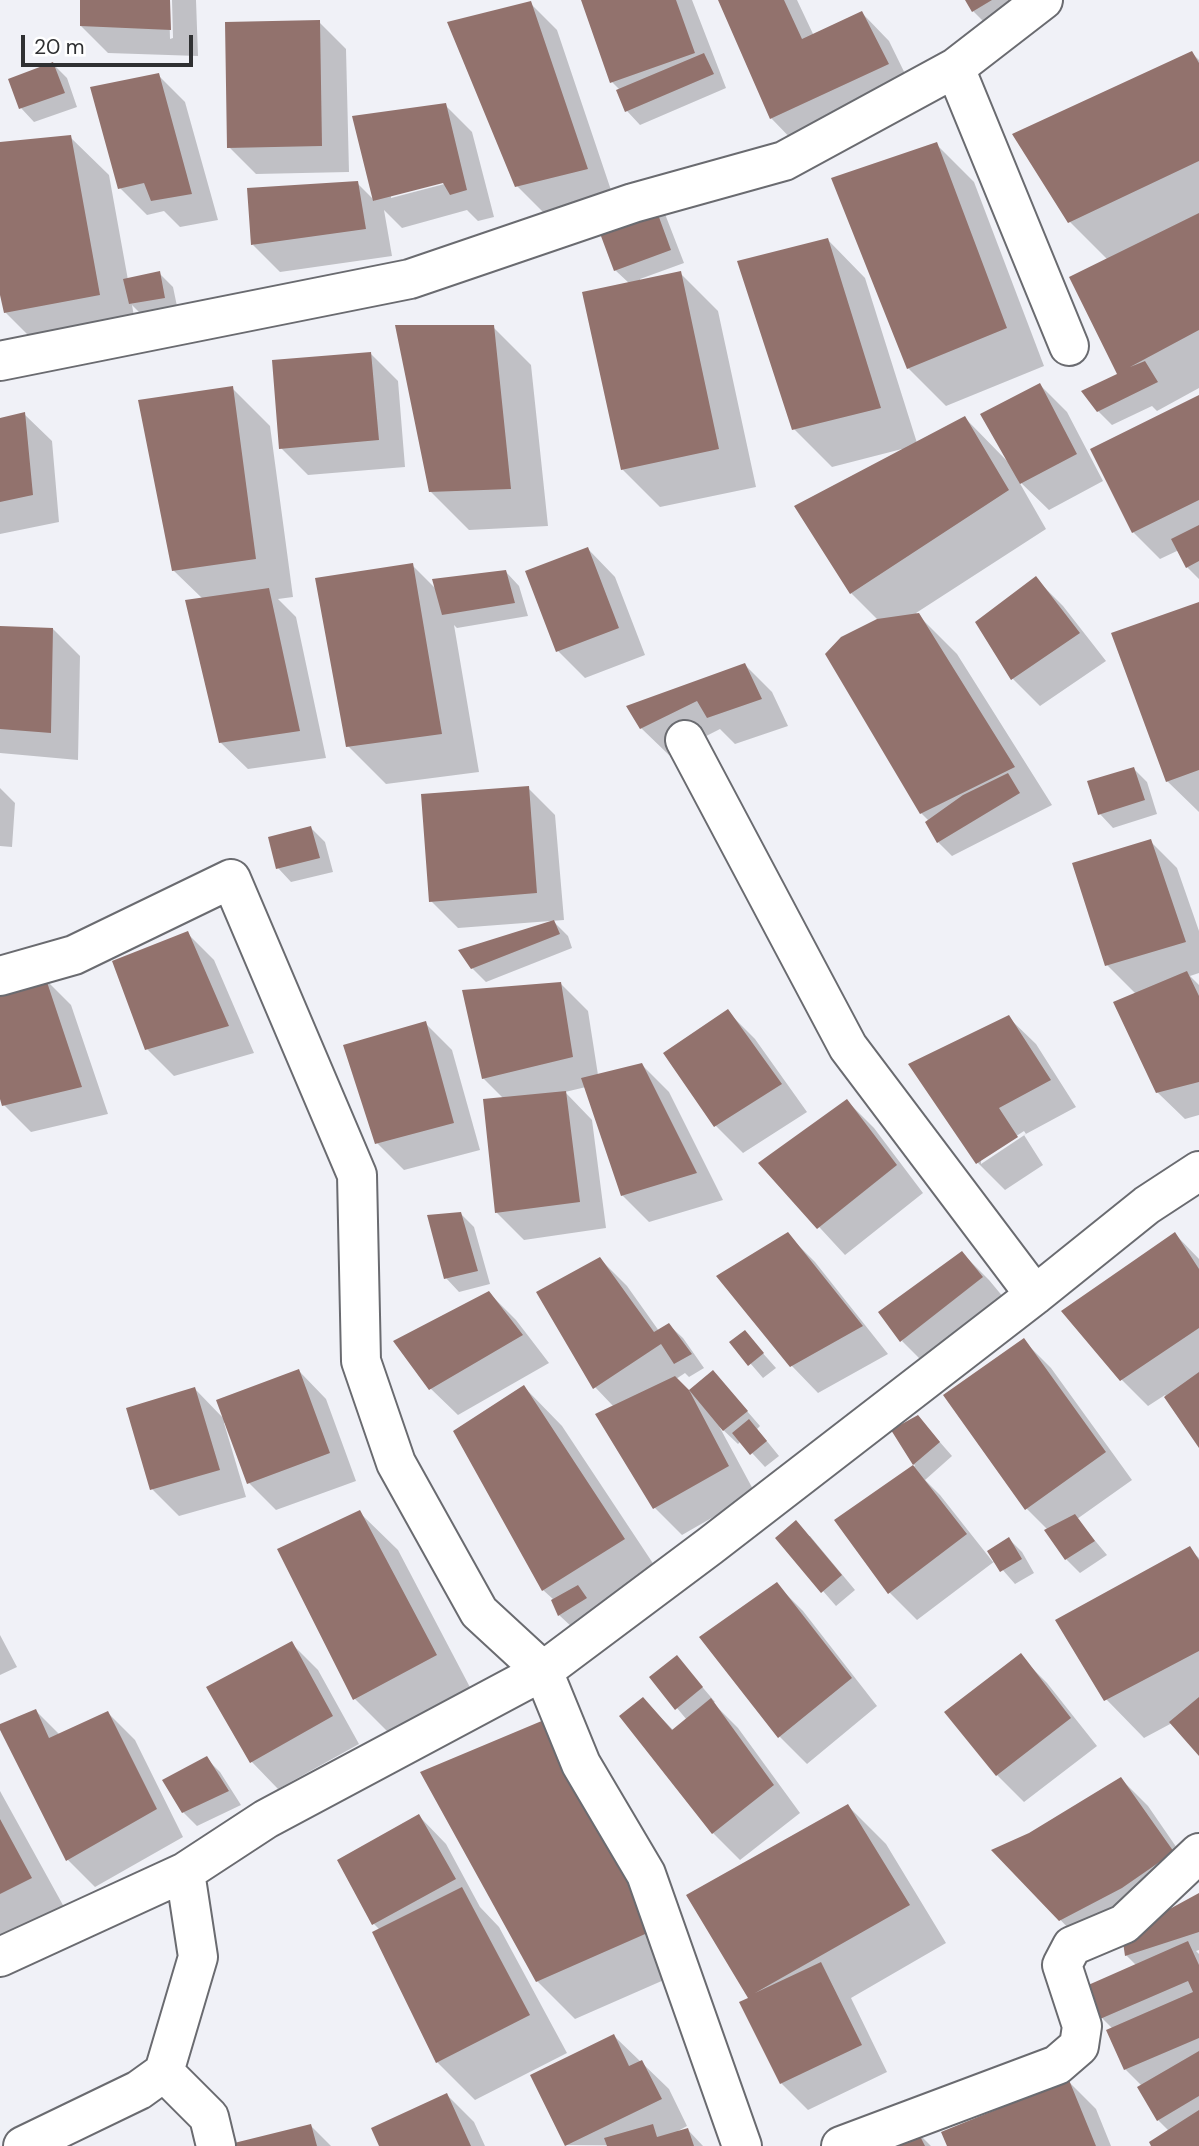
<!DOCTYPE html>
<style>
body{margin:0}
#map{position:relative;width:1199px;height:2146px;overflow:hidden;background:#f0f1f7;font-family:"DM Sans",sans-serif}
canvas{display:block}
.scale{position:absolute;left:21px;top:35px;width:172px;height:32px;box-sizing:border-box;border:4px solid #2f3032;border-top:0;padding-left:9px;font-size:21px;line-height:24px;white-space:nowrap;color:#2f3032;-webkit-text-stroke:5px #fff;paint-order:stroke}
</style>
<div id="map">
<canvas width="1199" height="2146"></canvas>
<div class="scale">20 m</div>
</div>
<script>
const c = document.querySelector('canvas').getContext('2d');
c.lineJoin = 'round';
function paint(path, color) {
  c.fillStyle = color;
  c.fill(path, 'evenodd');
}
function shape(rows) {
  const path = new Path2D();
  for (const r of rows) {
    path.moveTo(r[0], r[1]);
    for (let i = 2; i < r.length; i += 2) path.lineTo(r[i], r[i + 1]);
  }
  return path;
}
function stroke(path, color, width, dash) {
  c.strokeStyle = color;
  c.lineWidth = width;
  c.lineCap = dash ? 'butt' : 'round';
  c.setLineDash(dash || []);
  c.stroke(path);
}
paint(shape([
 [81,0,169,0,170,39,173,38,172,0,196,0,198,56,108,53,81,26],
 [582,0,692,0,726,88,640,125,627,111,620,90,612,82],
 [719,0,797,0,814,36,862,13,889,41,914,92,798,146,771,118],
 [967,0,1062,0,1000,38,973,11],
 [530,3,557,30,613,196,544,213,517,186],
 [319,22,346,49,349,172,256,174,229,147],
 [1192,53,1199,60,1199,388,1157,411,1152,406,1112,425,1098,411,1121,374,1108,260,1069,221],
 [53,64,67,78,77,107,34,122,21,108],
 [158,75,185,102,218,220,180,227,164,211,147,215,120,188],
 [445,105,472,132,494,217,478,221,467,210,402,228,384,210,392,256,280,272,253,245,357,183,375,201,354,118],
 [451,179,452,182,391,198,391,195],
 [70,137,109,175,128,280,159,273,173,287,178,311,144,317,132,305,137,333,43,350,5,312,0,286,0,144],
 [936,144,974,182,1044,366,946,406,908,368],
 [665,214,684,263,640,279,641,282,680,273,718,311,756,487,660,507,622,469,630,284,615,270,597,221],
 [827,239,865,278,917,443,965,418,1008,462,1040,385,1067,412,1103,481,1049,510,1018,480,1046,529,916,613,957,654,1052,805,952,856,938,842,929,821,921,813,878,620,851,593,902,449,832,467,794,429],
 [493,327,531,365,548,526,469,530,431,492],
 [371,354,398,381,405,467,308,475,281,448],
 [232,388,270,426,293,597,278,599,296,617,326,758,248,769,220,742,203,599,174,571],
 [1199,396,1199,579,1187,567,1179,550,1160,559,1133,532],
 [24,414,52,441,59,522,0,534,0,420],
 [588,549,615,577,645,655,585,678,558,651],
 [412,565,437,590,506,572,519,586,528,616,457,628,454,625,479,772,386,784,348,746],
 [1036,579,1063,606,1106,661,1040,706,1013,679,977,622],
 [1199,604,1199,812,1167,781],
 [0,628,53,629,80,656,78,760,0,753],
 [745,665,772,692,788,726,735,744,720,729,669,755,641,728],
 [1134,769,1147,782,1157,814,1113,828,1100,814],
 [0,788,15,803,12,847,0,846],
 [528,788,555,815,564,920,458,928,431,901],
 [311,828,325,842,333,872,291,882,278,868],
 [1150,841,1177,868,1199,931,1199,973,1190,976,1199,985,1199,1115,1185,1119,1157,1092,1136,994,1107,965],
 [553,921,568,936,572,948,486,982,472,968],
 [187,933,214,960,254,1053,174,1076,147,1049],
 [44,978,71,1005,108,1114,31,1132,4,1105,0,1094],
 [561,984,588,1011,598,1075,642,1065,669,1092,723,1200,649,1222,622,1195,586,1087,565,1092,592,1120,606,1228,524,1240,496,1212,504,1099,483,1078],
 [728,1012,755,1039,807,1112,743,1153,716,1126,665,1054],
 [1008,1017,1036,1044,1076,1107,1024,1135,1043,1165,1005,1190,978,1163,910,1064],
 [1024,1131,1026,1134,981,1164,981,1159],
 [425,1023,452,1050,480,1150,404,1170,377,1143],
 [847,1101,874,1128,923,1193,845,1255,761,1164],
 [460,1213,474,1227,490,1284,459,1292,446,1278],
 [1175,1234,1199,1259,1199,1445,1165,1395,1148,1406,1121,1379],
 [788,1235,815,1262,888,1354,818,1393,791,1365],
 [962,1253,989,1280,1009,1304,929,1368,902,1341],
 [600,1259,627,1286,659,1331,669,1325,683,1338,704,1368,689,1377,685,1373,676,1379,689,1392,713,1372,760,1426,757,1429,779,1456,765,1467,741,1441,738,1444,719,1426,755,1493,682,1535,655,1508,598,1415,614,1407,595,1387],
 [489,1293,516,1320,549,1363,458,1415,430,1388],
 [745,1333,776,1368,763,1378,732,1342],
 [1024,1341,1051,1368,1132,1480,1077,1519,1107,1555,1080,1573,1066,1559,1048,1530,1026,1508],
 [299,1371,326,1399,356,1481,276,1510,249,1483,226,1422,224,1423,246,1497,179,1516,152,1489,195,1389,226,1421],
 [524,1387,562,1426,662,1577,573,1628,559,1615,554,1600,543,1590],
 [918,1417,952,1456,925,1480,940,1495,993,1562,1009,1539,1022,1552,1034,1573,1015,1584,995,1561,917,1620,890,1593,836,1520,915,1466,894,1431],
 [359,1512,398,1550,473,1693,393,1737,355,1699,279,1550],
 [810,1536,855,1590,836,1606,777,1538],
 [1189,1549,1199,1558,1199,1754,1172,1723,1144,1738,1106,1699],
 [776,1584,803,1611,877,1706,807,1764,780,1737,702,1638],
 [0,1635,17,1667,0,1675],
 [291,1643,318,1670,359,1744,278,1789,251,1761],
 [1020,1656,1047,1683,1097,1746,1024,1802,997,1775],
 [677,1657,715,1702,713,1703,738,1728,800,1813,740,1860,713,1833,621,1716,643,1699,674,1731,687,1720,651,1677],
 [36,1711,60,1735,108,1713,135,1740,183,1837,95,1887,68,1860,0,1726],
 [207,1759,220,1772,241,1805,197,1826,183,1812],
 [582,1760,689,1969,575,2019,537,1981],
 [1121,1779,1148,1806,1199,1880,1149,1915,1074,1934,994,1851,1029,1834],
 [0,1791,69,1916,0,1951],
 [848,1806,886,1844,946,1943,851,1998,887,2072,808,2110,781,2083,750,1998],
 [419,1816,446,1844,480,1907,499,1927,567,2053,475,2100,437,2062,380,1930,374,1924],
 [1199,1896,1199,1950,1196,1951,1199,1954,1199,2146,1154,2146,1169,2131,1158,2120,1142,2086,1125,2069,1113,2029,1102,2018,1088,1987,1136,1965,1126,1955],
 [614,2036,669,2089,687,2126,678,2131,679,2133,688,2130,703,2146,566,2145],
 [1069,2082,1096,2109,1111,2146,949,2146],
 [447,2095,474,2122,485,2146,381,2146],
 [311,2126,331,2146,230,2146],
 [917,2132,931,2146,883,2146]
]), '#0003');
paint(shape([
 [80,0,170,0,171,30,80,26],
 [581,0,676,0,695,53,610,83],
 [718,0,784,0,802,39,862,11,889,64,770,119],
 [965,0,992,0,972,12],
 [531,1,588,169,515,187,447,22],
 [320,20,322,146,227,148,225,22],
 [1192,51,1199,63,1199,161,1068,223,1012,134],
 [704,53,714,74,625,112,616,90],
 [53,62,65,93,19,109,8,79],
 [159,73,192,194,151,201,144,183,118,189,90,87],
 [446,103,467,190,450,195,443,183,373,201,352,116],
 [71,135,100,295,4,313,0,295,0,142],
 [937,142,1007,328,907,369,831,178],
 [358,181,366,229,251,245,247,188],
 [652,198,671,250,614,271,595,220],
 [1199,213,1199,330,1130,367,1145,361,1158,382,1097,412,1081,391,1117,374,1069,277],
 [828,238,881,408,792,430,737,261],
 [160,271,165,298,129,304,123,279],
 [681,271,719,449,621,470,582,292],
 [395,325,494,325,511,489,429,492],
 [371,352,379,440,279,449,272,360],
 [1040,383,1077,454,1020,484,980,414],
 [233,386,256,559,172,571,138,400],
 [1199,395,1199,500,1132,533,1090,449],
 [25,412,33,495,0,502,0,418],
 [965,416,1009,490,850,594,794,506],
 [1199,525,1199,561,1186,568,1171,539],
 [588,547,619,628,556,652,525,571],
 [413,563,442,734,346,747,315,578],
 [506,570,515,603,442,615,432,579],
 [1036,576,1080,633,1011,680,975,622],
 [269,588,300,731,219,743,185,600],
 [1199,602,1199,770,1166,782,1111,633],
 [919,613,1015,767,920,814,825,654,841,637,877,619],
 [0,626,53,628,51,733,0,729],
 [745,663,762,699,707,718,697,701,640,729,626,706],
 [1134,767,1145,800,1098,815,1087,781],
 [1008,773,1020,793,937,843,925,822,963,795],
 [529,786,537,893,429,902,421,794],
 [311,826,320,858,276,869,268,837],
 [1151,839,1186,942,1105,966,1072,863],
 [554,920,560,934,471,969,458,950],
 [188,931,229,1026,145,1050,112,961],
 [1187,971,1199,996,1199,1082,1156,1093,1113,1002],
 [45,976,82,1087,2,1106,0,1099,0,987],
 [561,982,573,1057,482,1079,462,990],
 [728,1009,782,1084,714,1127,663,1053],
 [1009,1015,1051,1080,999,1108,1018,1137,976,1164,908,1064],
 [426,1021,454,1123,375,1144,343,1045],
 [642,1063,697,1173,621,1196,581,1078],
 [566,1091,580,1202,495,1213,483,1099],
 [847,1099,897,1165,817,1229,758,1163],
 [461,1212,478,1271,444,1279,427,1215],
 [788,1232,863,1326,790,1367,716,1276],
 [1175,1232,1199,1269,1199,1328,1120,1381,1061,1311],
 [962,1251,983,1277,900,1342,878,1312],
 [600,1257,654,1332,669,1323,692,1354,674,1364,661,1344,593,1389,536,1292],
 [489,1291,523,1335,429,1390,393,1341],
 [745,1330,764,1353,748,1366,729,1342],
 [1024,1338,1106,1452,1025,1510,943,1395],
 [299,1369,330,1453,247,1484,216,1400],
 [713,1370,748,1411,723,1431,689,1390,729,1466,653,1509,595,1414,675,1376,689,1390],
 [1199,1372,1199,1448,1164,1397],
 [524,1385,625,1539,542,1591,453,1431],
 [195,1387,220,1470,150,1490,126,1408],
 [918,1415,940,1442,913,1465,967,1534,888,1594,834,1520,913,1465,891,1430],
 [749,1419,767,1441,750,1455,732,1433],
 [360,1510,437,1655,353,1700,277,1549],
 [1075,1514,1095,1541,1065,1560,1044,1530],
 [796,1520,842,1575,821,1593,775,1538],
 [1009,1537,1022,1559,1000,1572,987,1551],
 [1190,1546,1199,1560,1199,1651,1104,1701,1055,1620],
 [777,1582,852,1678,778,1738,699,1637],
 [578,1585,587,1598,558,1616,551,1600],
 [292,1641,333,1716,250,1763,206,1687],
 [1021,1653,1071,1718,996,1776,944,1712],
 [677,1655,703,1687,675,1710,649,1677],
 [643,1697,672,1730,711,1698,774,1785,712,1834,619,1716],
 [1199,1697,1199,1756,1169,1722],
 [36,1709,49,1738,108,1711,157,1809,66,1861,0,1730,0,1724],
 [544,1720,652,1931,536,1982,420,1772],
 [207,1756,229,1791,182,1813,162,1780],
 [1121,1777,1174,1852,1122,1888,1059,1921,991,1850,1029,1833],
 [848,1804,910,1905,755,1993,821,1962,862,2045,780,2084,739,2002,748,1998,686,1895],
 [419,1814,456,1879,372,1925,337,1860],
 [0,1819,32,1878,0,1894],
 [462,1887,530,2015,436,2063,372,1932],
 [1199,1893,1199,1932,1125,1956,1122,1935],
 [1188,1941,1199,1965,1199,2038,1124,2070,1106,2030,1193,1992,1188,1981,1100,2019,1086,1986],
 [614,2034,629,2066,642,2060,662,2099,565,2146,530,2075],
 [1199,2051,1199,2096,1157,2121,1137,2087],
 [1069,2080,1096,2146,947,2146,941,2132],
 [447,2093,471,2146,379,2146,371,2128],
 [1199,2110,1199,2146,1151,2146,1149,2142],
 [311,2124,317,2146,226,2146,226,2145],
 [653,2124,657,2137,688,2128,694,2146,607,2146,604,2138],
 [917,2130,925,2146,879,2146]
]), '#92726d');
const minor = shape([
 [955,68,1069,346],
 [0,361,410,279,633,203,784,161,955,68,1043,0],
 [685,740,848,1047,1035,1295],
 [0,976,74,955,231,879,357,1175,361,1361,396,1463,479,1612,543,1671,581,1764,646,1874,742,2146],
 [0,1957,185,1872,266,1819,543,1671,710,1546,1035,1295,1147,1205,1199,1171],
 [164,2072,209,2117,216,2146],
 [23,2146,139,2090,164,2072,198,1957,185,1872],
 [841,2146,1057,2065,1079,2046,1082,2026,1062,1965,1072,1946,1124,1924,1199,1853]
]);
stroke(minor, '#6a6b70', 42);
stroke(minor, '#fff', 38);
</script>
